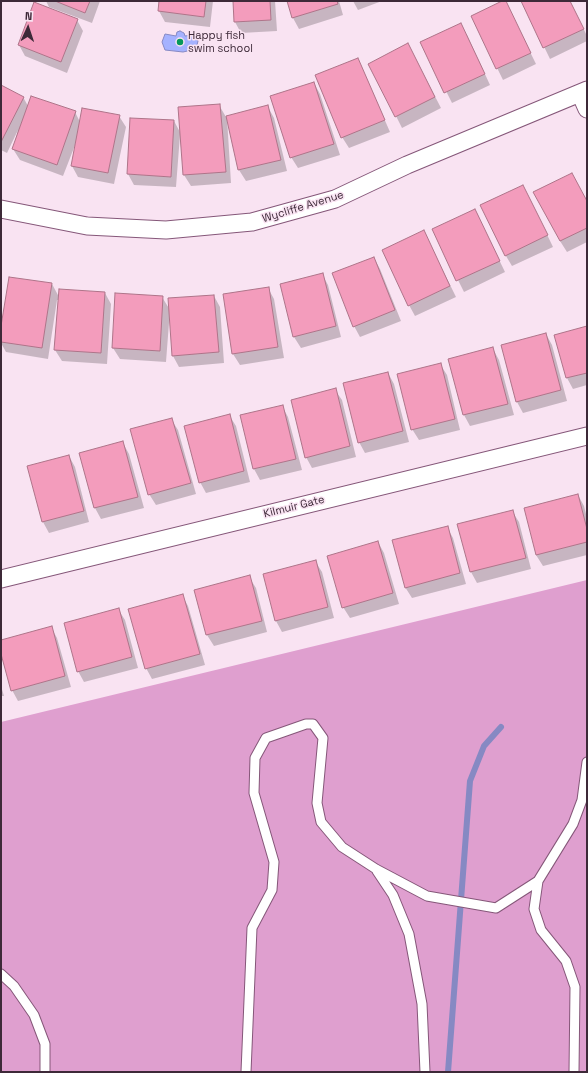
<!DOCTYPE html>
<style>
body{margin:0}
#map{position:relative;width:588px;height:1073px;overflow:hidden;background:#f9e3f2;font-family:"Space Grotesk",sans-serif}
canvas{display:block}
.frame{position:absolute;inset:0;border:2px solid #3d2938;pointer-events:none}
.north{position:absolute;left:8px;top:8px;width:40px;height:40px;-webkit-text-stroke:3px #f9e3f2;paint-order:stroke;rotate:3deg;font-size:11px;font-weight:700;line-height:16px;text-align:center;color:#3d2938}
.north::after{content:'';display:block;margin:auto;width:14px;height:18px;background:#3d2938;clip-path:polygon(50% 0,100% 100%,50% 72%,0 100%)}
</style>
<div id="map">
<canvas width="588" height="1073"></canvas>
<div class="frame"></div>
<div class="north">N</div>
</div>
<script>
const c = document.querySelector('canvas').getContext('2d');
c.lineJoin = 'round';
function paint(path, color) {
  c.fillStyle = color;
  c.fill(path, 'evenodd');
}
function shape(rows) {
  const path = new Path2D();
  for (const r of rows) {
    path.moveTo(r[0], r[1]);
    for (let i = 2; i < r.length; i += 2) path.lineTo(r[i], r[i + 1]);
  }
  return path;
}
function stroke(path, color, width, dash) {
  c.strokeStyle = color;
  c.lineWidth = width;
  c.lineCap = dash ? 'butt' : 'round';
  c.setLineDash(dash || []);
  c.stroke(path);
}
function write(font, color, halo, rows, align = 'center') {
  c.font = font + ' "Space Grotesk",sans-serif';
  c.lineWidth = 3;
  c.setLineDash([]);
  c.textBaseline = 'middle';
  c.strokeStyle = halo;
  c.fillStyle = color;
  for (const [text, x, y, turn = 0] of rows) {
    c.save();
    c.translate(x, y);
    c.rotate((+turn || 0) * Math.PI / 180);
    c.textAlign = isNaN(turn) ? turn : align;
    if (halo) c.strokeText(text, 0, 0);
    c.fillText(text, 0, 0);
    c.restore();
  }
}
paint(shape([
 [587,580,587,1072,1,1072,1,722]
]), '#df9fcf');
const water = shape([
 [180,31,184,33,185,36,193,35,196,37,198,41,196,49,183,52,165,50,162,42,165,34,176,36,177,32,180,31]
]);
paint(water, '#a5b2ff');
stroke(water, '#8689c3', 1);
paint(shape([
 [46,1,100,1,92,23,49,7],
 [160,1,213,1,210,27,165,22,159,11],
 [234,1,275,1,277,31,241,33,235,22],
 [288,1,339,1,343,15,299,29,293,18],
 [353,1,382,1,358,10],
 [505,1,536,64,503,80,472,17],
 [522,1,570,1,587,36,587,41,550,59],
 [35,3,77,20,83,31,67,73,25,56,19,45],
 [467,35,490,85,452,103,422,43],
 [408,44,441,108,402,128,370,64],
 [358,59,390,132,349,148,342,137],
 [314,83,320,94,340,155,298,168,291,157],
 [1,86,23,97,28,106,75,112,80,122,119,116,126,127,114,184,78,177,72,166,77,140,63,176,20,160,13,149,18,130,7,153,1,150],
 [219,105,226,117,268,107,274,118,287,171,246,181,239,170,227,118,231,183,191,186,184,175,180,135,176,187,134,185,128,174,174,121,181,134],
 [529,197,553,247,512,266,506,256],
 [587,202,587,242,567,252,560,241],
 [475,210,505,272,464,292,433,230],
 [424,232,456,297,415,316,409,305],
 [374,258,380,269,401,321,360,337,354,326],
 [322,274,328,285,341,337,301,348,294,337],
 [52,284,59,297,105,293,111,304,107,364,62,361,55,350,59,300,57,300,48,359,6,352,1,343,1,333],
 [268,288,274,299,284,358,240,365,233,354,224,295],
 [214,296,220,307,224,363,179,367,173,356],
 [162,297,170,310,166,362,120,359,113,348],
 [587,327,587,385,573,389,567,378,555,335],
 [546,334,552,345,567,401,523,413,517,402,502,345],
 [493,349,499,360,514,415,470,426,464,415,449,360],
 [440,364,447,375,460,430,419,440,412,429],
 [388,373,394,384,409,442,365,453,359,442],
 [335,390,342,400,356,457,312,468,306,457],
 [282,406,288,417,302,470,260,480,254,469,241,416],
 [229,415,236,426,250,482,206,493,200,482],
 [171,419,178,430,196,494,156,505,149,494],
 [123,443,129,454,144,508,101,519,95,508,80,454],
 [69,456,75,467,89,522,49,533,43,522,28,467],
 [578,495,584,506,587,518,587,555,543,566,536,555],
 [512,511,519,522,531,569,477,583,471,572,458,525],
 [447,527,453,538,466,584,412,598,405,587],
 [378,542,384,553,399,604,350,618,343,607],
 [315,561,322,572,334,618,282,632,276,621],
 [249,577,256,588,267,632,214,646,207,635,196,591],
 [182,595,188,606,205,665,152,679,146,668],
 [118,609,125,620,138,668,84,682,78,671],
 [51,627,57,638,71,687,18,701,12,690,1,650,1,641],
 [1,686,4,696,1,696]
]), '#0003');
stroke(shape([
 [448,1072,470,781,484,746,501,727]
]), '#8689c3', 6);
const building = shape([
 [55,1,90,1,85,13,55,1],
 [159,1,206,1,204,17,158,11,159,1],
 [233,1,270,1,271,20,234,22,233,1],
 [287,1,337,1,338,4,292,18,287,1],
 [502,1,506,1,531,53,496,69,471,16,502,1],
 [521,1,570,1,584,29,543,48,521,1],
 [34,2,78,19,61,62,18,45,34,2],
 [461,23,485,74,444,93,420,42,461,23],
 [408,43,435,97,395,117,368,64,408,43],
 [358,58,385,120,341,138,315,75,358,58],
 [314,82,334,144,290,158,270,96,314,82],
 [1,85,24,97,1,142,1,85],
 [31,96,76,111,57,165,12,149,31,96],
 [220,104,226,172,183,175,178,107,220,104],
 [268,105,281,160,238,170,226,116,268,105],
 [82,108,120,115,108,173,71,166,82,108],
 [130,118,174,120,171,177,127,174,130,118],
 [572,173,587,201,587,228,560,241,533,192,572,173],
 [523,185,548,235,505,256,480,205,523,185],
 [475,209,500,261,456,281,432,229,475,209],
 [424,230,450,286,408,306,382,250,424,230],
 [374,257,395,310,353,327,332,273,374,257],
 [323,273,336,326,293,337,280,284,323,273],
 [9,277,52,283,42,348,1,342,1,326,9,277],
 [269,287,278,347,232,354,223,294,269,287],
 [59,289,105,292,101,353,54,350,59,289],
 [115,293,163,296,160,351,112,348,115,293],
 [214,295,219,352,172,356,168,298,214,295],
 [587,326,587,373,566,378,554,335,587,326],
 [546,333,561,390,516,402,501,345,546,333],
 [493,347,508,404,463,415,448,359,493,347],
 [441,363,455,419,411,430,397,374,441,363],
 [388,372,403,431,358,443,343,383,388,372],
 [336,388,350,446,305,458,291,400,336,388],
 [283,405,296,459,253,469,240,415,283,405],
 [230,414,244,471,199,483,184,426,230,414],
 [172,418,191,483,148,495,130,429,172,418],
 [123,441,138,497,94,508,79,453,123,441],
 [69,455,84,511,42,522,27,466,69,455],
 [578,494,587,529,587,542,536,555,524,508,578,494],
 [513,510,526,558,470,572,457,524,513,510],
 [448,526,460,573,405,588,392,540,448,526],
 [378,541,393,593,342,608,327,556,378,541],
 [316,560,328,607,275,621,263,574,316,560],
 [250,575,262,621,206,635,194,590,250,575],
 [183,594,200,654,145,669,128,609,183,594],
 [119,608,132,657,77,672,64,623,119,608],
 [52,626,65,676,11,691,1,654,1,640,52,626]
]);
paint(building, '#f39cbc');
stroke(building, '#ae7489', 1);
const lane = shape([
 [377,871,393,895,409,934,422,1004,425,1072],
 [1,974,14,986,34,1015,45,1044,45,1072],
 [246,1072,252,928,272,890,274,862,254,793,255,758,266,738,306,724,313,724,323,738,317,803,321,822,342,847,376,869,427,896,496,908,538,881],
 [574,1072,575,987,566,961,541,930,534,909,538,881,573,824,582,800,587,762]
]);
const street = shape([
 [580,93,587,109],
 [1,209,87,226,166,230,252,222,335,199,407,165,587,90],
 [1,579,587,436]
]);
stroke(lane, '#855779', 11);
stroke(street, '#855779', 19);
stroke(lane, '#fff', 9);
stroke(street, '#fff', 17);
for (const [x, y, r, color] of [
 [180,42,4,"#06985a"]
]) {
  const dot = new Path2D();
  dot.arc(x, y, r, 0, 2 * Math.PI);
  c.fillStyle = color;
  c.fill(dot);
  stroke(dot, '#f9e3f2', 1.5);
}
write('11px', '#3d2938', '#f9e3f2', [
 ["Happy fish",188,36],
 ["swim school",188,49]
], 'left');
write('11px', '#3d2938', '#f9e3f2', [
 ["Wycliffe Avenue",303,207,-17],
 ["Kilmuir Gate",294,507,-14]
]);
</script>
